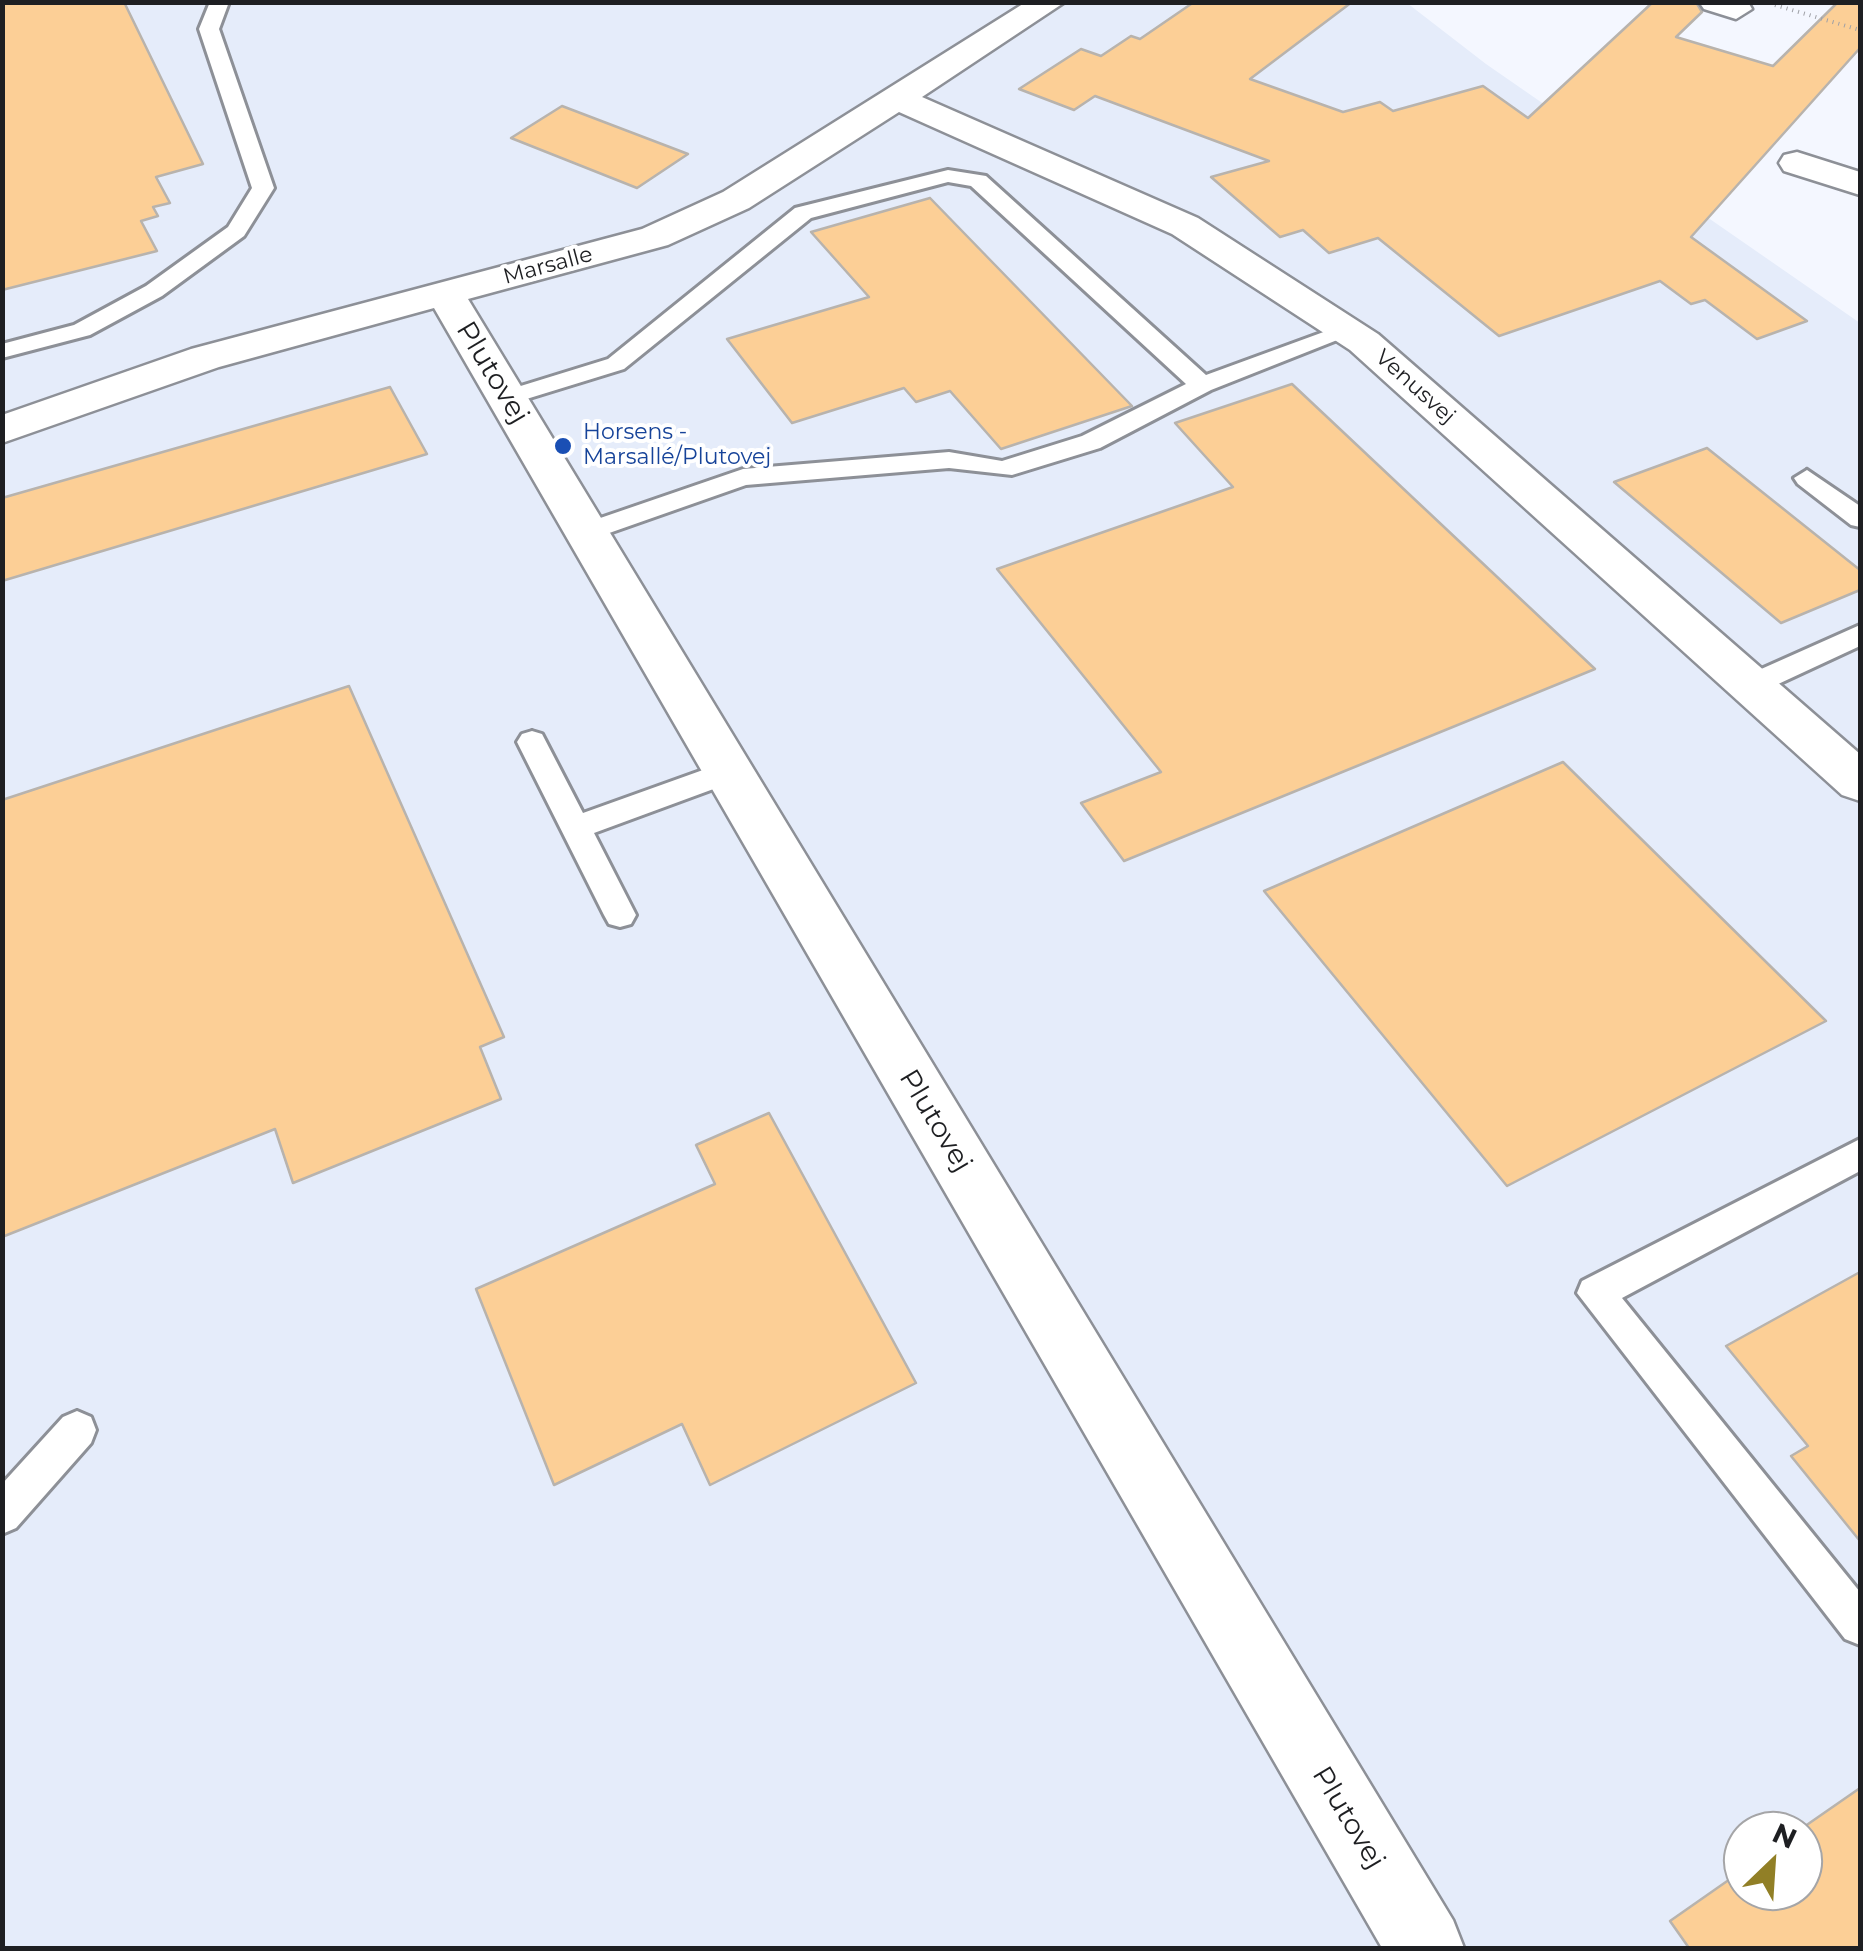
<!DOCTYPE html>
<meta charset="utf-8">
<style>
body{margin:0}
#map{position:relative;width:1863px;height:1951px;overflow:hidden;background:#f4f7ff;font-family:Montserrat,sans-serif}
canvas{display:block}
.frame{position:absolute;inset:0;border:5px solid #1e1f22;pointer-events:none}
.north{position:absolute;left:1723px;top:1811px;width:100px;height:100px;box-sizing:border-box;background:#fff;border:2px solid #a5a5a7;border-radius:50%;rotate:25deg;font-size:28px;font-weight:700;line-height:40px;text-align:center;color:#1e1f22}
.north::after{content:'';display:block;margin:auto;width:35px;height:45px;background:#917f26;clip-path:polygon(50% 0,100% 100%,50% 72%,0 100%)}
</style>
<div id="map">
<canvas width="1863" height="1951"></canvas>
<div class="frame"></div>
<div class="north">N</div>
</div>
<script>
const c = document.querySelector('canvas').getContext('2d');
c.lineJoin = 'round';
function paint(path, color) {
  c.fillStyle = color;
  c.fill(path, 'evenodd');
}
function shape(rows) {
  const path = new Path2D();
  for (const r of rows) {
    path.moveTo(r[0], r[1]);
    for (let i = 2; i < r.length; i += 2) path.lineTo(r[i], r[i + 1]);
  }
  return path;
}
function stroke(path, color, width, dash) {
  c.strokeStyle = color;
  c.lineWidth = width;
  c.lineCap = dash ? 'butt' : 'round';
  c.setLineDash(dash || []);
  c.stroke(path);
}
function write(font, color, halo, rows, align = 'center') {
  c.font = font + ' Montserrat,sans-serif';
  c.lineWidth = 8;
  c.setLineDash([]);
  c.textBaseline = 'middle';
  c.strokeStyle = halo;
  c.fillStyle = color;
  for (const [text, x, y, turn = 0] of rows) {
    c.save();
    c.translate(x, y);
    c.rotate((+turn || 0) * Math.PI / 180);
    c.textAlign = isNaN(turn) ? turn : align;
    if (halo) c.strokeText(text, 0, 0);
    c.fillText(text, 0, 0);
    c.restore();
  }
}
paint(shape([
 [3,3,1407,3,1486,64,1860,323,1860,1948,3,1948],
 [1743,1831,1803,1831,1803,1891,1743,1891]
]), '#e5ecfa');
const building = shape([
 [2,2,124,2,203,164,156,177,170,203,153,207,158,216,141,221,157,251,2,290,2,2],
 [1194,2,1352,2,1250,79,1343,112,1380,102,1393,111,1483,86,1528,118,1653,2,1696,2,1702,12,1676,37,1773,66,1838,2,1860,2,1860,48,1691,237,1807,321,1757,339,1705,300,1691,304,1660,281,1499,336,1378,238,1329,253,1303,230,1280,237,1211,177,1269,161,1095,96,1074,110,1019,89,1081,49,1101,56,1131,36,1140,39,1194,2],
 [562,106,688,154,637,188,511,138,562,106],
 [930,198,1132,406,1001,449,950,391,916,402,904,388,792,423,727,339,869,297,811,232,930,198],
 [1292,384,1595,669,1124,861,1081,803,1161,772,997,569,1233,487,1175,423,1292,384],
 [390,387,427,454,2,581,2,498,390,387],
 [1707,448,1860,570,1860,590,1781,623,1614,482,1707,448],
 [349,686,504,1037,480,1047,501,1099,293,1183,275,1129,2,1237,2,800,349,686],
 [1563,762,1826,1021,1507,1186,1264,891,1563,762],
 [769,1113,916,1383,710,1485,682,1424,554,1485,476,1289,715,1184,696,1145,769,1113],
 [1860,1272,1860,1541,1791,1456,1808,1446,1726,1346,1860,1272],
 [1860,1788,1860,1948,1689,1948,1670,1921,1743,1870,1743,1891,1803,1891,1803,1831,1798,1831,1860,1788]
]);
paint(building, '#fccf96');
stroke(building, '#b8b3ad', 2.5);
const lane = shape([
 [210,2,229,2,219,29,274,188,244,236,162,296,90,335,2,358,2,344,74,325,146,286,228,227,252,188,199,29,210,2],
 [948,170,986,176,1206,375,1340,326,1356,326,1360,331,1211,390,1100,448,1012,475,949,468,746,485,595,538,577,538,573,532,577,526,743,469,949,452,1002,461,1082,436,1186,384,971,186,948,182,811,218,624,369,507,405,495,398,498,393,608,359,795,208,948,170],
 [1807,470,1860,506,1860,527,1851,525,1798,484,1794,478,1807,470],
 [1860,625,1860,646,1761,692,1751,695,1737,685,1741,678,1860,625],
 [532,731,542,734,583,813,728,761,738,764,743,772,738,780,594,833,636,915,631,924,620,927,609,924,604,915,517,742,522,734,532,731],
 [1860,1139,1860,1171,1622,1298,1860,1592,1860,1645,1845,1639,1577,1293,1582,1281,1860,1139],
 [77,1411,91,1417,96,1430,91,1443,16,1528,2,1534,2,1484,63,1417,77,1411]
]);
const street = shape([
 [1026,2,1065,2,922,97,1198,218,1378,334,1860,754,1860,801,1842,795,1350,350,1172,234,899,112,749,208,668,245,468,299,1453,1920,1464,1948,1382,1948,434,308,219,367,2,443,2,415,191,349,642,229,723,192,1026,2],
 [1699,2,1748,2,1752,9,1736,19,1704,9,1699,2],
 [1797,152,1860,172,1860,195,1784,171,1779,163,1784,155,1797,152]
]);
stroke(lane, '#8d9097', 6);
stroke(street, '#8d9097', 5);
stroke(shape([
 [1775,5,1860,30]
]), '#9ea0a6', 4, [1, 5]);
paint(lane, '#fff');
paint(street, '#fff');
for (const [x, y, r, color] of [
 [563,446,10,"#1a4fb4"]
]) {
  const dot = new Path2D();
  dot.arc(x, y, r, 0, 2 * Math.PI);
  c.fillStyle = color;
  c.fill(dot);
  stroke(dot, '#fff', 4);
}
write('22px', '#1e1f22', '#fff', [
 ["Marsalle",548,266,-15],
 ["Venusvej",1415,387,42]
]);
write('22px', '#164399', '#fff', [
 ["Horsens -",583,433],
 ["Marsallé/Plutovej",583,458]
], 'left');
write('28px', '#1e1f22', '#fff', [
 ["Plutovej",492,373,59],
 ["Plutovej",935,1121,59],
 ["Plutovej",1348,1818,59]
]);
</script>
